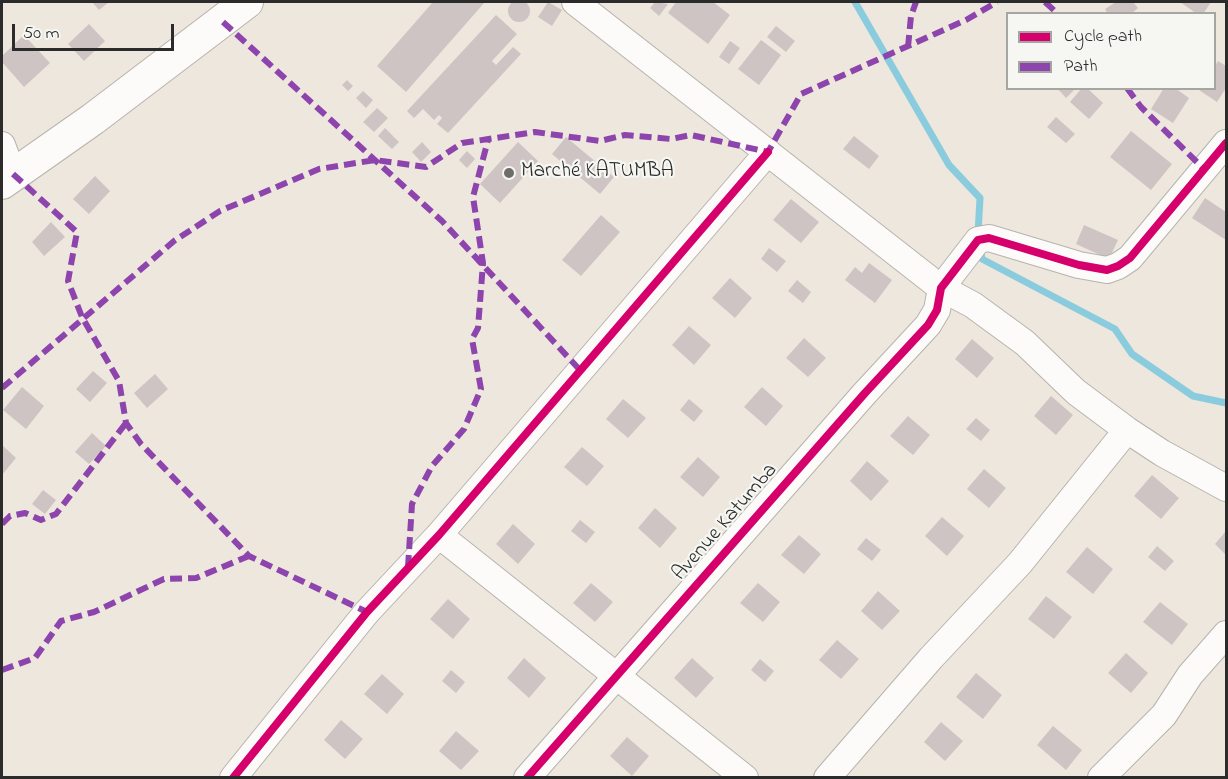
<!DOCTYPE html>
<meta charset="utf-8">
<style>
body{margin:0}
#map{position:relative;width:1228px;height:779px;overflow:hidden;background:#ede7dd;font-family:"Indie Flower",sans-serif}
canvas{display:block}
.frame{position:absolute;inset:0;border:3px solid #2b2b2b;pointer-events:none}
.legend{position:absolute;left:1006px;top:12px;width:210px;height:78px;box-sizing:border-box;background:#f6f6f2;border:2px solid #a5a5a2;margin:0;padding:8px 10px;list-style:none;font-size:18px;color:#2b2b2b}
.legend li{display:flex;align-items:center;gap:12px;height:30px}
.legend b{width:30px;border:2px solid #a5a5a2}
.scale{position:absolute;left:12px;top:24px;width:162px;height:27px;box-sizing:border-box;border:3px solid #2b2b2b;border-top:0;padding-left:8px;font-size:18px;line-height:21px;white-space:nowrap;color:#2b2b2b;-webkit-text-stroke:4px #f6f6f2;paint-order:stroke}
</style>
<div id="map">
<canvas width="1228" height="779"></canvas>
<div class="frame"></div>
<ul class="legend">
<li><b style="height:8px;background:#d6006c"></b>Cycle path</li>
<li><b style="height:8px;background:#8e44ad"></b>Path</li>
</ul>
<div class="scale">50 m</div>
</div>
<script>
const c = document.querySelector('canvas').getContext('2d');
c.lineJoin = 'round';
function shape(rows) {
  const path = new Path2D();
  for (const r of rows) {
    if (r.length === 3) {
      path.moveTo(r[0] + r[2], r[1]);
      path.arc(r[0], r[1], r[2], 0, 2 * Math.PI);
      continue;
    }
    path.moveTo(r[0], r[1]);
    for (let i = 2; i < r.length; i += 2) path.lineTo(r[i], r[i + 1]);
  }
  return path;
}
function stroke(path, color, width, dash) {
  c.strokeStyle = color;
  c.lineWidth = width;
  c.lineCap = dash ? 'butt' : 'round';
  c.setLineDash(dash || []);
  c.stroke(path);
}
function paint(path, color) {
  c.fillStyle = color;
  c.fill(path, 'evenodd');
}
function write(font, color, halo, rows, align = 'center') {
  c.font = font + ' "Indie Flower",sans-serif';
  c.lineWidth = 4.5;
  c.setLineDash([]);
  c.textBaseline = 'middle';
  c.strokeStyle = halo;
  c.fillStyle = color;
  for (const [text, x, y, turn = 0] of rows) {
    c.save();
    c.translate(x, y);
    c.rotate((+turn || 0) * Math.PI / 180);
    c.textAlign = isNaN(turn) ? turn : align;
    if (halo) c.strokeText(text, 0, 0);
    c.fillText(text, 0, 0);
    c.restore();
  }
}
stroke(shape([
 [855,2,949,165,980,198,978,234],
 [980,247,982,259,1115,329,1132,354,1193,396,1226,403]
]), '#8accdd', 7);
paint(shape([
 [519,11,11],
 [92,2,109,2,99,10],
 [433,2,485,2,406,92,377,66],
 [548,2,562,10,552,26,538,17],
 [655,2,668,4,659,16,650,8],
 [676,2,713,2,730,15,708,44,668,13],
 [1116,2,1133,2,1138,8,1131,14,1108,14,1105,9],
 [1180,2,1211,2,1203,14,1197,14],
 [496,15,517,34,492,61,496,65,513,47,521,54,448,133,437,124,442,118,439,115,434,120,423,109,414,118,407,111],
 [89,24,105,41,84,61,68,44],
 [776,26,795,41,786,52,767,37],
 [24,35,50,63,24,87,2,62,2,56],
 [761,40,781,55,759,85,738,69],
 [730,41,740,48,729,64,719,57],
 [1218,61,1226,66,1226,88,1217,102,1199,90,1214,88,1214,67],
 [347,80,353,86,348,91,342,85],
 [1057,88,1076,88,1066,98],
 [1082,88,1087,88,1103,103,1089,119,1070,102],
 [1164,88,1175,88,1189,98,1173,123,1151,109],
 [363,91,373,100,366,108,356,98],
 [377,108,388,118,374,132,363,122],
 [1056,117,1075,134,1066,143,1047,127],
 [385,128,399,142,392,149,378,136],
 [1131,131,1172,164,1151,190,1110,157],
 [854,136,879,156,869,169,843,149],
 [566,137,614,177,600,194,552,154],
 [422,142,431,152,421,162,412,152],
 [518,142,538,161,500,203,480,184],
 [467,151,475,159,467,168,459,160],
 [95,176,110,191,89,214,73,199],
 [1205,198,1226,212,1226,240,1192,218],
 [791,199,819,222,801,243,773,220],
 [601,215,620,232,581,276,562,260],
 [51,222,65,237,44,256,32,242],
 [1084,225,1118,240,1109,259,1076,244],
 [769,248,786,261,777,272,761,259],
 [869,263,892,280,875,303,845,280,855,267,862,273],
 [730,278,752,298,735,318,712,298],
 [797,280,811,292,803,303,788,291],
 [689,326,711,345,694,365,672,345],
 [804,338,826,358,808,377,786,358],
 [972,339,994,358,977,378,955,359],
 [93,371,107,383,90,402,76,389],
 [155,374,168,389,147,408,134,393],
 [22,387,44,406,26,429,3,410],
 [762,387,783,406,766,426,744,407],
 [1051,396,1073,415,1056,435,1034,416],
 [623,399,646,418,628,438,606,419],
 [689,399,703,411,694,422,680,410],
 [908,416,930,435,913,455,890,436],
 [976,418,990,430,981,441,966,429],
 [92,433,106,446,89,464,75,452],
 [2,445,16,458,2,475],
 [582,447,604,466,587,486,564,467],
 [698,457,720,477,703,497,680,477],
 [867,461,889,481,871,501,850,481],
 [984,469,1006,488,989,508,967,489],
 [1152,475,1179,498,1161,519,1134,496],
 [43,490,56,500,45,514,32,504],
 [655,508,677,528,660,548,638,528],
 [942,517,964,536,947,556,925,536],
 [580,520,595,532,586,543,571,531],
 [513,524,535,544,518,564,496,544],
 [1226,531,1226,555,1215,544],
 [799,535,821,554,804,574,781,555],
 [866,538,881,550,872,561,857,549],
 [1157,546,1174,561,1165,571,1148,557],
 [1087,547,1113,569,1093,594,1066,572],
 [591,583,613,602,595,622,573,603],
 [758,583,780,602,763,622,740,603],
 [878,591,900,611,882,630,861,611],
 [1046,596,1072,617,1054,639,1028,619],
 [448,599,470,619,453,639,430,619],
 [1160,602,1188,624,1172,645,1143,622],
 [837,640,859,659,841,679,819,660],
 [1126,653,1148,673,1131,693,1108,673],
 [524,658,546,678,529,698,507,678],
 [692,658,714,678,696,698,674,678],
 [760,659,774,671,765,682,751,670],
 [451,670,465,682,456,693,442,681],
 [976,673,1002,695,983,719,956,697],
 [382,674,404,694,387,714,364,694],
 [341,720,363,739,345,759,324,740],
 [941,722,963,741,945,761,924,742],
 [1053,726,1082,750,1066,770,1037,745],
 [456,731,479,751,461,770,439,751],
 [627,737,649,756,632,776,610,756]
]), '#cfc4c4');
const minor = shape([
 [575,2,941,288,973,305,1025,343,1076,392,1127,430,1162,453,1226,488],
 [2,145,13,174],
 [439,535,745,778],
 [233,778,367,612,439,535,768,152],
 [527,778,865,393,928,325,937,310,941,288,978,240,989,238,1079,265,1107,270,1118,266,1130,258,1226,143],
 [827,778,931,658,1020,563,1127,430],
 [1101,778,1164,715,1190,675,1226,634]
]);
const tertiary = shape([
 [2,183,93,119,247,2]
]);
stroke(minor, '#b7b3ad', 28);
stroke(tertiary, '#b7b3ad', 34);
stroke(minor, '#fcfbfa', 26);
stroke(tertiary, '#fcfbfa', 32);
stroke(shape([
 [1045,2,1058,14],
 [223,22,442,221,579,369],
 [908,47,911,16,916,2],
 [1127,88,1141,107,1205,170],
 [13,174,77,232,68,281,82,317,119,381,126,423,141,444,249,556,367,612],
 [2,388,174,241,220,211,319,169,375,160,426,167,462,143,535,132,600,141,625,135,671,139,691,135,768,152,801,94,966,20,997,2],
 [2,524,10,516,25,513,41,520,56,514,126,423],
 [408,567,412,504,432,466,464,429,481,389,472,339,478,328,483,263,473,197,488,140],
 [2,670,35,658,61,621,94,612,164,579,196,578,249,556]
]), '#8e44ad', 6, [12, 6]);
stroke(shape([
 [233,778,367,612,439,535,768,152],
 [527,778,865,393,928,325,937,310,941,288,978,240,989,238,1079,265,1107,270,1118,266,1130,258,1226,143]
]), '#d6006c', 8);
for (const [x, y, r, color] of [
 [509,173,6,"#6f6d69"]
]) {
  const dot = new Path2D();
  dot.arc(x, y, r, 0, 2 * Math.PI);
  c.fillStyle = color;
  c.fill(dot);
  stroke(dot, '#f6f6f2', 2);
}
write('21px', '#2b2b2b', '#f6f6f2', [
 ["Marché KATUMBA",521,173]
], 'left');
write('21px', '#2b2b2b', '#f6f6f2', [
 ["Avenue Katumba",726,523,-49]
]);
</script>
